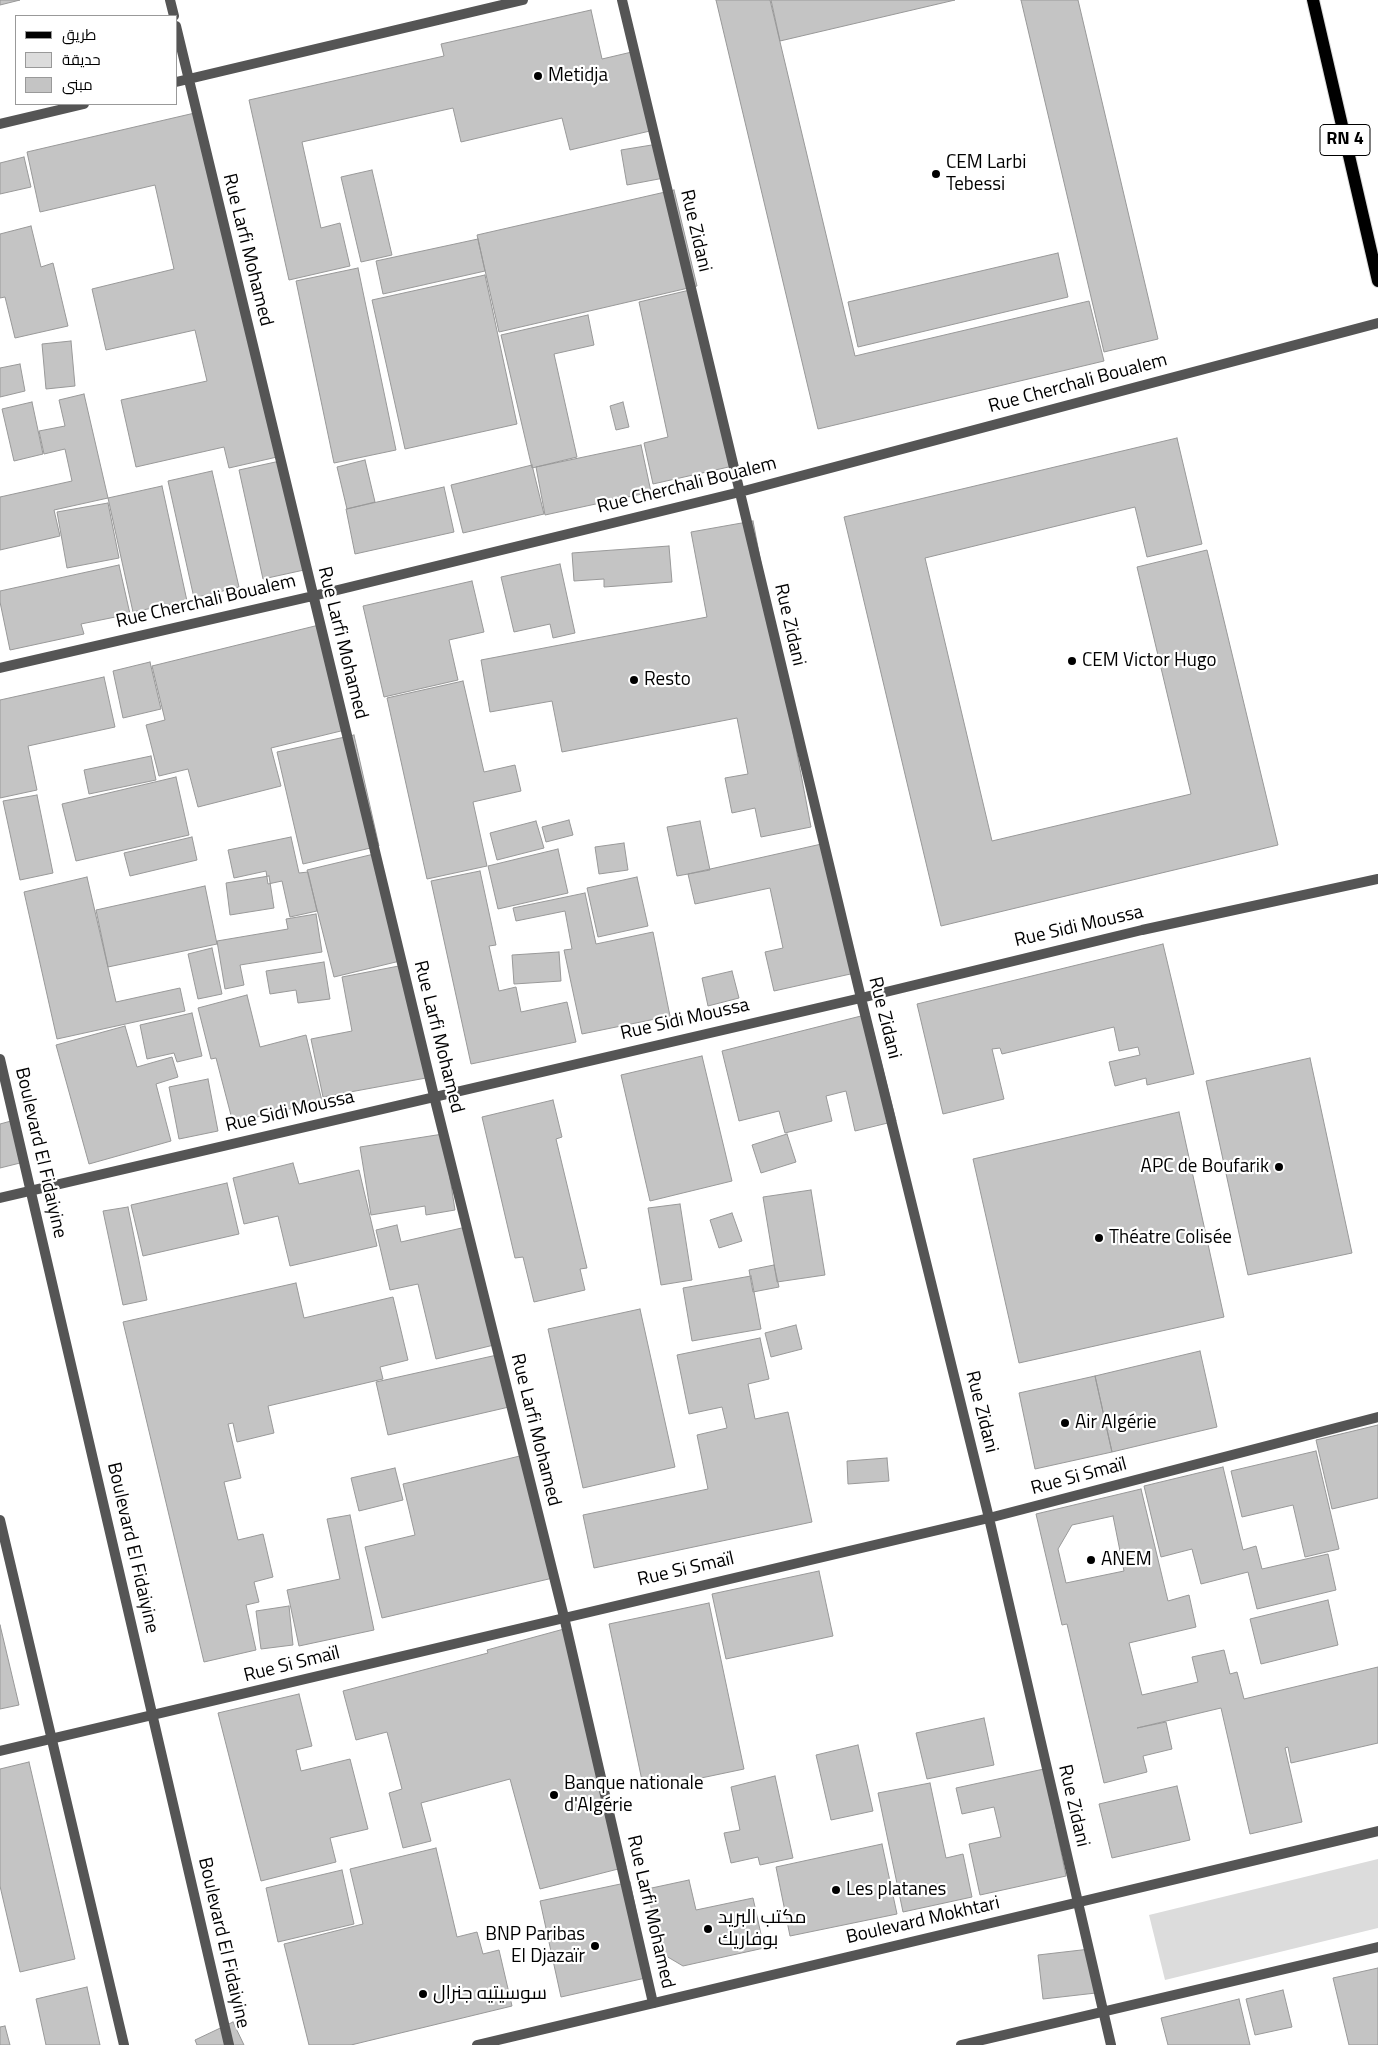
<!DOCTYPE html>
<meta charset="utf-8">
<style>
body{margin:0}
#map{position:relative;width:1378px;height:2045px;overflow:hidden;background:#fff;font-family:"Titillium Web",Cairo,sans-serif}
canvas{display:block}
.legend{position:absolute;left:15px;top:15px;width:162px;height:90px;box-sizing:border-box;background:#fff;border:1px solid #999;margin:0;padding:6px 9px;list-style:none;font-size:15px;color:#000}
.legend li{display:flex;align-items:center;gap:10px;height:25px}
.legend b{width:25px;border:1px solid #999}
</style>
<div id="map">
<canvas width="1378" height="2045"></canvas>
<ul class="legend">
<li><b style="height:6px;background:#000"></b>طريق</li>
<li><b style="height:14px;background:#dcdcdc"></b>حديقة</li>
<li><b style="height:14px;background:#c4c4c4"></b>مبنى</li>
</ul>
</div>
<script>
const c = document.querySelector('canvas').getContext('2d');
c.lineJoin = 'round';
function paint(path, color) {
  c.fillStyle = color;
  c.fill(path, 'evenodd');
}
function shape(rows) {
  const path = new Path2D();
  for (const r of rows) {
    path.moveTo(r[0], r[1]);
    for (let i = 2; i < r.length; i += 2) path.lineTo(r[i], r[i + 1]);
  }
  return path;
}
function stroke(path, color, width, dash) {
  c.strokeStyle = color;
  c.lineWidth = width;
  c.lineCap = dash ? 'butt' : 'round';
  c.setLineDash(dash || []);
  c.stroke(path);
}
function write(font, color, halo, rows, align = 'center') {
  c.font = font + ' "Titillium Web",Cairo,sans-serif';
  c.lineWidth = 4.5;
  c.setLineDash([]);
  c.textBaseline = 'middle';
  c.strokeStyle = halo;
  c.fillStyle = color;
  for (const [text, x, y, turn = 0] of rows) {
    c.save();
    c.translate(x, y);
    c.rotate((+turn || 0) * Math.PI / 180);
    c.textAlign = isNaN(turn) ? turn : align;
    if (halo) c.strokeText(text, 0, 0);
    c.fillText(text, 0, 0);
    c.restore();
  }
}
paint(shape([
 [1378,1859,1378,1928,1165,1980,1149,1915]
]), '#dcdcdc');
const building = shape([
 [0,0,20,0,0,5,0,0],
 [716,0,770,0,855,356,1089,301,1104,361,818,429,716,0],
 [771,0,955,0,780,41,771,0],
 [1021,0,1078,0,1158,339,1104,352,1021,0],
 [591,10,602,59,636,51,654,130,570,150,562,118,461,142,453,108,302,142,321,228,340,223,350,266,289,280,249,100,444,56,441,44,591,10],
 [199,112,277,457,229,468,224,447,136,467,121,400,207,381,195,330,106,350,92,289,174,269,155,185,40,212,27,152,199,112],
 [658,144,664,178,627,185,621,150,658,144],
 [24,157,31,187,0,194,0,163,24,157],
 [372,170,392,255,361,262,341,177,372,170],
 [674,190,697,286,499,332,477,235,674,190],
 [31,226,41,267,53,263,68,326,15,338,5,297,0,298,0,234,31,226],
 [478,239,485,271,383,294,376,261,478,239],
 [1058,253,1068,297,858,347,848,302,1058,253],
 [358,268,396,450,334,463,296,281,358,268],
 [485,275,517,424,405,449,372,300,485,275],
 [694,289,733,466,653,484,644,443,668,437,639,302,694,289],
 [588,315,594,345,554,354,577,457,532,468,501,335,588,315],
 [71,341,75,386,46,389,42,344,71,341],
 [20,364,25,391,0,397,0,368,20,364],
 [84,394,108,498,54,510,60,536,0,550,0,497,72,481,65,449,44,454,39,431,65,426,59,400,84,394],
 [32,402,43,454,14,461,2,409,32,402],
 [623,402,629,427,616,430,610,406,623,402],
 [1177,438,1202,544,1147,557,1135,507,925,558,992,841,1191,794,1137,567,1207,550,1278,845,941,926,844,517,1177,438],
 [641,445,651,492,545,515,536,467,641,445],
 [365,460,375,502,347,509,337,467,365,460],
 [280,461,304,570,263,579,239,470,280,461],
 [532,465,544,514,463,533,451,485,532,465],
 [212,471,239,587,194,598,168,481,212,471],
 [162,486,187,601,133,612,108,498,162,486],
 [444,487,454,532,355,554,346,509,444,487],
 [108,503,119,558,67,568,57,512,108,503],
 [753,521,811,827,761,837,755,808,732,813,725,778,748,774,737,718,562,752,552,701,490,712,481,660,707,617,691,532,753,521],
 [669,546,672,582,604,587,604,579,574,581,572,553,669,546],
 [560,564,575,633,553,638,550,624,514,632,501,577,560,564],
 [119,565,130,614,81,624,84,634,10,650,0,602,0,591,119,565],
 [472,581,484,632,449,640,458,680,384,697,363,606,472,581],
 [319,625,345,730,271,748,281,786,198,807,188,769,159,776,146,725,165,720,152,666,319,625],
 [150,662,161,709,123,718,113,671,150,662],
 [104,677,115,727,28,746,37,790,0,798,0,700,104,677],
 [463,681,484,772,515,765,521,791,473,802,487,866,427,879,387,698,463,681],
 [354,735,379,846,303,864,277,752,354,735],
 [151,756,156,780,89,794,84,770,151,756],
 [176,777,189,835,76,861,62,804,176,777],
 [37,795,53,873,20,880,3,801,37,795],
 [569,820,573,835,546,842,542,827,569,820],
 [536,821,544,848,497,860,490,833,536,821],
 [700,821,710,870,677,876,667,827,700,821],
 [192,837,197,860,130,876,124,853,192,837],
 [291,837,299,873,308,872,317,911,290,917,282,881,268,884,266,871,234,878,228,850,291,837],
 [624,843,628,870,599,874,595,847,624,843],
 [826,843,855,973,774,991,765,952,783,948,770,888,695,904,688,874,826,843],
 [558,849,568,893,498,909,488,866,558,849],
 [374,854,400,961,334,977,307,870,374,854],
 [480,871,496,945,489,946,499,991,516,987,521,1012,567,1002,576,1042,471,1064,431,881,480,871],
 [269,876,274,908,230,915,226,883,269,876],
 [87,877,116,1002,180,988,185,1011,57,1039,24,892,87,877],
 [637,877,648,926,598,937,587,888,637,877],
 [205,886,217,944,108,967,96,910,205,886],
 [585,893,596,944,653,932,670,1016,582,1034,564,950,572,949,565,911,516,921,513,908,585,893],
 [316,914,322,952,240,965,244,985,225,989,217,941,288,929,286,919,316,914],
 [1163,944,1194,1074,1147,1085,1146,1078,1115,1086,1109,1062,1140,1055,1138,1047,1119,1051,1114,1027,1002,1054,1000,1048,992,1049,1004,1099,943,1114,917,1004,1163,944],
 [212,948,222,994,198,999,188,954,212,948],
 [559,952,561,981,514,984,512,955,559,952],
 [324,962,330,999,298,1003,296,990,270,994,266,971,324,962],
 [404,965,426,1078,323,1097,311,1039,352,1031,342,977,404,965],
 [732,971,739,998,708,1006,702,978,732,971],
 [247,995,260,1047,306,1035,322,1101,233,1123,216,1058,211,1059,198,1008,247,995],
 [192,1013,202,1056,177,1062,174,1053,147,1059,140,1025,192,1013],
 [869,1014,896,1121,855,1131,846,1091,826,1096,832,1121,785,1133,779,1111,739,1121,722,1051,869,1014],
 [125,1026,137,1067,172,1057,178,1077,156,1084,171,1141,89,1164,56,1045,125,1026],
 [702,1056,732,1181,650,1201,621,1075,702,1056],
 [1310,1058,1352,1253,1248,1275,1206,1081,1310,1058],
 [208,1079,218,1131,179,1139,169,1087,208,1079],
 [553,1100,562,1137,556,1139,587,1268,580,1269,585,1290,534,1302,523,1257,515,1258,482,1117,553,1100],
 [1179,1112,1224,1317,1019,1363,973,1159,1179,1112],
 [11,1121,20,1163,0,1168,0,1124,11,1121],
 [443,1134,455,1210,426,1215,425,1206,371,1215,360,1147,443,1134],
 [787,1134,796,1162,761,1173,752,1145,787,1134],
 [293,1163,299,1184,359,1170,377,1246,290,1266,278,1216,244,1224,233,1178,293,1163],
 [227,1183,239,1234,143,1256,131,1205,227,1183],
 [811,1190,825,1275,777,1282,763,1197,811,1190],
 [680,1204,692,1280,661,1285,648,1208,680,1204],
 [128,1207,147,1300,123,1305,103,1211,128,1207],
 [732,1213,742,1241,719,1248,710,1220,732,1213],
 [397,1225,401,1242,466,1227,494,1345,436,1359,418,1284,390,1290,376,1230,397,1225],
 [774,1265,779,1287,753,1292,749,1270,774,1265],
 [751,1276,761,1329,692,1341,683,1288,751,1276],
 [296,1283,304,1318,393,1297,408,1360,380,1367,383,1379,268,1406,274,1433,237,1442,233,1423,228,1424,241,1478,224,1482,238,1540,263,1534,273,1577,254,1582,259,1602,246,1605,256,1650,204,1662,123,1322,296,1283],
 [640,1309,675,1467,583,1488,548,1329,640,1309],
 [796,1325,802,1349,771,1357,765,1333,796,1325],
 [760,1338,769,1379,748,1384,755,1419,788,1412,812,1522,594,1568,583,1515,708,1489,697,1435,727,1428,722,1407,689,1414,677,1355,760,1338],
 [1200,1351,1217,1427,1112,1452,1095,1376,1200,1351],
 [497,1355,509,1407,388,1435,376,1382,497,1355],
 [1095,1376,1112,1452,1035,1469,1019,1393,1095,1376],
 [1378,1425,1378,1498,1332,1509,1316,1440,1378,1425],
 [1316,1451,1339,1549,1305,1557,1293,1505,1242,1517,1231,1471,1316,1451],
 [524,1455,553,1578,382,1618,365,1547,415,1535,403,1484,524,1455],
 [887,1458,889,1481,848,1484,847,1461,887,1458],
 [1223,1467,1243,1550,1256,1546,1262,1569,1328,1554,1336,1590,1257,1609,1248,1572,1201,1584,1192,1549,1161,1557,1144,1486,1223,1467],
 [395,1468,403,1500,359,1511,351,1478,395,1468],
 [1141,1489,1168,1601,1189,1595,1196,1627,1129,1643,1142,1695,1198,1682,1192,1657,1224,1650,1230,1674,1237,1672,1244,1699,1378,1667,1378,1743,1291,1763,1288,1747,1285,1748,1302,1822,1250,1834,1221,1708,1137,1728,1166,1722,1172,1749,1143,1756,1147,1772,1104,1783,1067,1624,1062,1625,1036,1514,1141,1489],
 [350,1515,374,1630,299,1646,287,1590,340,1579,327,1519,350,1515],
 [1113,1516,1124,1571,1066,1583,1058,1549,1072,1525,1113,1516],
 [819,1571,833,1636,726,1659,712,1594,819,1571],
 [1328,1600,1338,1645,1261,1664,1250,1619,1328,1600],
 [709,1603,744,1769,644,1790,609,1624,709,1603],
 [289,1606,293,1645,261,1649,256,1611,289,1606],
 [0,1625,19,1705,0,1709,0,1625],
 [564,1629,626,1867,540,1889,510,1779,421,1803,431,1841,403,1848,389,1793,402,1789,387,1732,356,1740,343,1691,488,1653,487,1650,564,1629],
 [299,1694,312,1746,296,1750,301,1771,350,1759,368,1829,330,1838,336,1862,261,1881,218,1713,299,1694],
 [984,1718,994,1765,927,1779,916,1733,984,1718],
 [858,1745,873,1811,831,1820,816,1755,858,1745],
 [29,1762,75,1959,20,1972,0,1886,0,1769,29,1762],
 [1044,1769,1066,1876,980,1895,969,1844,1001,1837,994,1807,962,1814,956,1788,1044,1769],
 [775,1776,793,1858,760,1865,758,1857,731,1863,724,1833,740,1830,731,1787,775,1776],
 [930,1783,946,1858,963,1854,972,1897,903,1912,878,1793,930,1783],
 [1177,1786,1190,1840,1112,1858,1099,1804,1177,1786],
 [882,1844,897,1914,790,1936,776,1867,882,1844],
 [436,1848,457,1937,477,1932,483,1954,499,1950,512,2006,351,2045,309,2045,284,1944,363,1924,350,1869,436,1848],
 [342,1870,354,1924,278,1942,266,1888,342,1870],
 [689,1880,696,1910,753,1898,764,1948,683,1966,661,1953,647,1889,689,1880],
 [630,1882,650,1977,561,1997,540,1901,630,1882],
 [1090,1949,1096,1993,1043,1999,1038,1955,1090,1949],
 [1378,1968,1378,2045,1349,2045,1333,1978,1378,1968],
 [87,1987,100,2045,46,2045,36,1999,87,1987],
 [1283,1990,1292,2027,1255,2035,1246,1999,1283,1990],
 [1239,1999,1250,2045,1168,2045,1161,2018,1239,1999],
 [233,2022,244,2045,197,2045,195,2040,233,2022],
 [5,2026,10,2045,0,2045,0,2027,5,2026]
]);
paint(building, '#c4c4c4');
stroke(building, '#999', 1);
const primary = shape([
 [1313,0,1378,281]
]);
stroke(primary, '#dbdbdb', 14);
stroke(shape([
 [170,0,174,16],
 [622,0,861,998,989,1518,1111,2045],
 [176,26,434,1096,564,1617,653,2003],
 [176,82,523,0],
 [0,124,84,104],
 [0,668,313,596,740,492,1378,323],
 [0,1198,861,998,1142,930,1378,879],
 [0,1751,989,1518,1378,1417]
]), '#555', 10);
stroke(shape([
 [0,1059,229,2045],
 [0,1520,124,2045],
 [477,2045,1378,1831],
 [961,2045,1378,1947]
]), '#555', 10);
stroke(primary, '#000', 12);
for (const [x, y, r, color] of [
 [538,76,5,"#000"],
 [936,174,5,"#000"],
 [1072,661,5,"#000"],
 [634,680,5,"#000"],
 [1279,1167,5,"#000"],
 [1099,1238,5,"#000"],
 [1065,1423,5,"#000"],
 [1091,1560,5,"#000"],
 [554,1795,5,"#000"],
 [836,1890,5,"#000"],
 [708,1929,5,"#000"],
 [595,1946,5,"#000"],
 [423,1994,5,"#000"]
]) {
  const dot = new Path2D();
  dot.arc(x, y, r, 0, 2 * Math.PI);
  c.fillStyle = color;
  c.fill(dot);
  stroke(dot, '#fff', 2);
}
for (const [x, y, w] of [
 [1345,140,50]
]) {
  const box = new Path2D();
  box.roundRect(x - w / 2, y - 15.5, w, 31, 4);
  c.fillStyle = '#fff';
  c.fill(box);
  stroke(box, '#000', 1);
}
write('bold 18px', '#000', null, [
 ["RN 4",1345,140]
]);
write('19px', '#000', '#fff', [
 ["Metidja",548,76],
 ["CEM Larbi",946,163],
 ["Tebessi",946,185],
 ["CEM Victor Hugo",1082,661],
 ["Resto",644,680],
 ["APC de Boufarik",1269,1167,"right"],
 ["Théatre Colisée",1109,1238],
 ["Air Algérie",1075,1423],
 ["ANEM",1101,1560],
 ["Banque nationale",564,1784],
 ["d'Algérie",564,1806],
 ["Les platanes",846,1890],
 ["مكتب البريد",718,1918],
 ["بوفاريك",718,1940],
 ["BNP Paribas",585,1935,"right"],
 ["El Djazaïr",585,1957,"right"],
 ["سوسيتيه جنرال",433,1994]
], 'left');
write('19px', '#000', '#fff', [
 ["Rue Zidani",695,231,77],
 ["Rue Larfi Mohamed",247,250,76],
 ["Rue Cherchali Boualem",1078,384,-15],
 ["Rue Cherchali Boualem",687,486,-14],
 ["Rue Cherchali Boualem",206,602,-13],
 ["Rue Zidani",789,625,77],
 ["Rue Larfi Mohamed",342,643,76],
 ["Rue Sidi Moussa",1079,927,-13],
 ["Rue Zidani",884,1018,76],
 ["Rue Sidi Moussa",685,1020,-13],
 ["Rue Larfi Mohamed",438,1037,76],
 ["Rue Sidi Moussa",290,1112,-13],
 ["Boulevard El Fidaiyine",40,1153,77],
 ["Rue Zidani",981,1412,76],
 ["Rue Larfi Mohamed",535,1430,76],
 ["Rue Si Smaïl",1079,1477,-15],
 ["Boulevard El Fidaiyine",132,1548,77],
 ["Rue Si Smaïl",686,1570,-13],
 ["Rue Si Smaïl",292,1665,-14],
 ["Rue Zidani",1073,1806,77],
 ["Rue Larfi Mohamed",650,1912,77],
 ["Boulevard Mokhtari",923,1921,-13],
 ["Boulevard El Fidaiyine",223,1943,77]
]);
</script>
